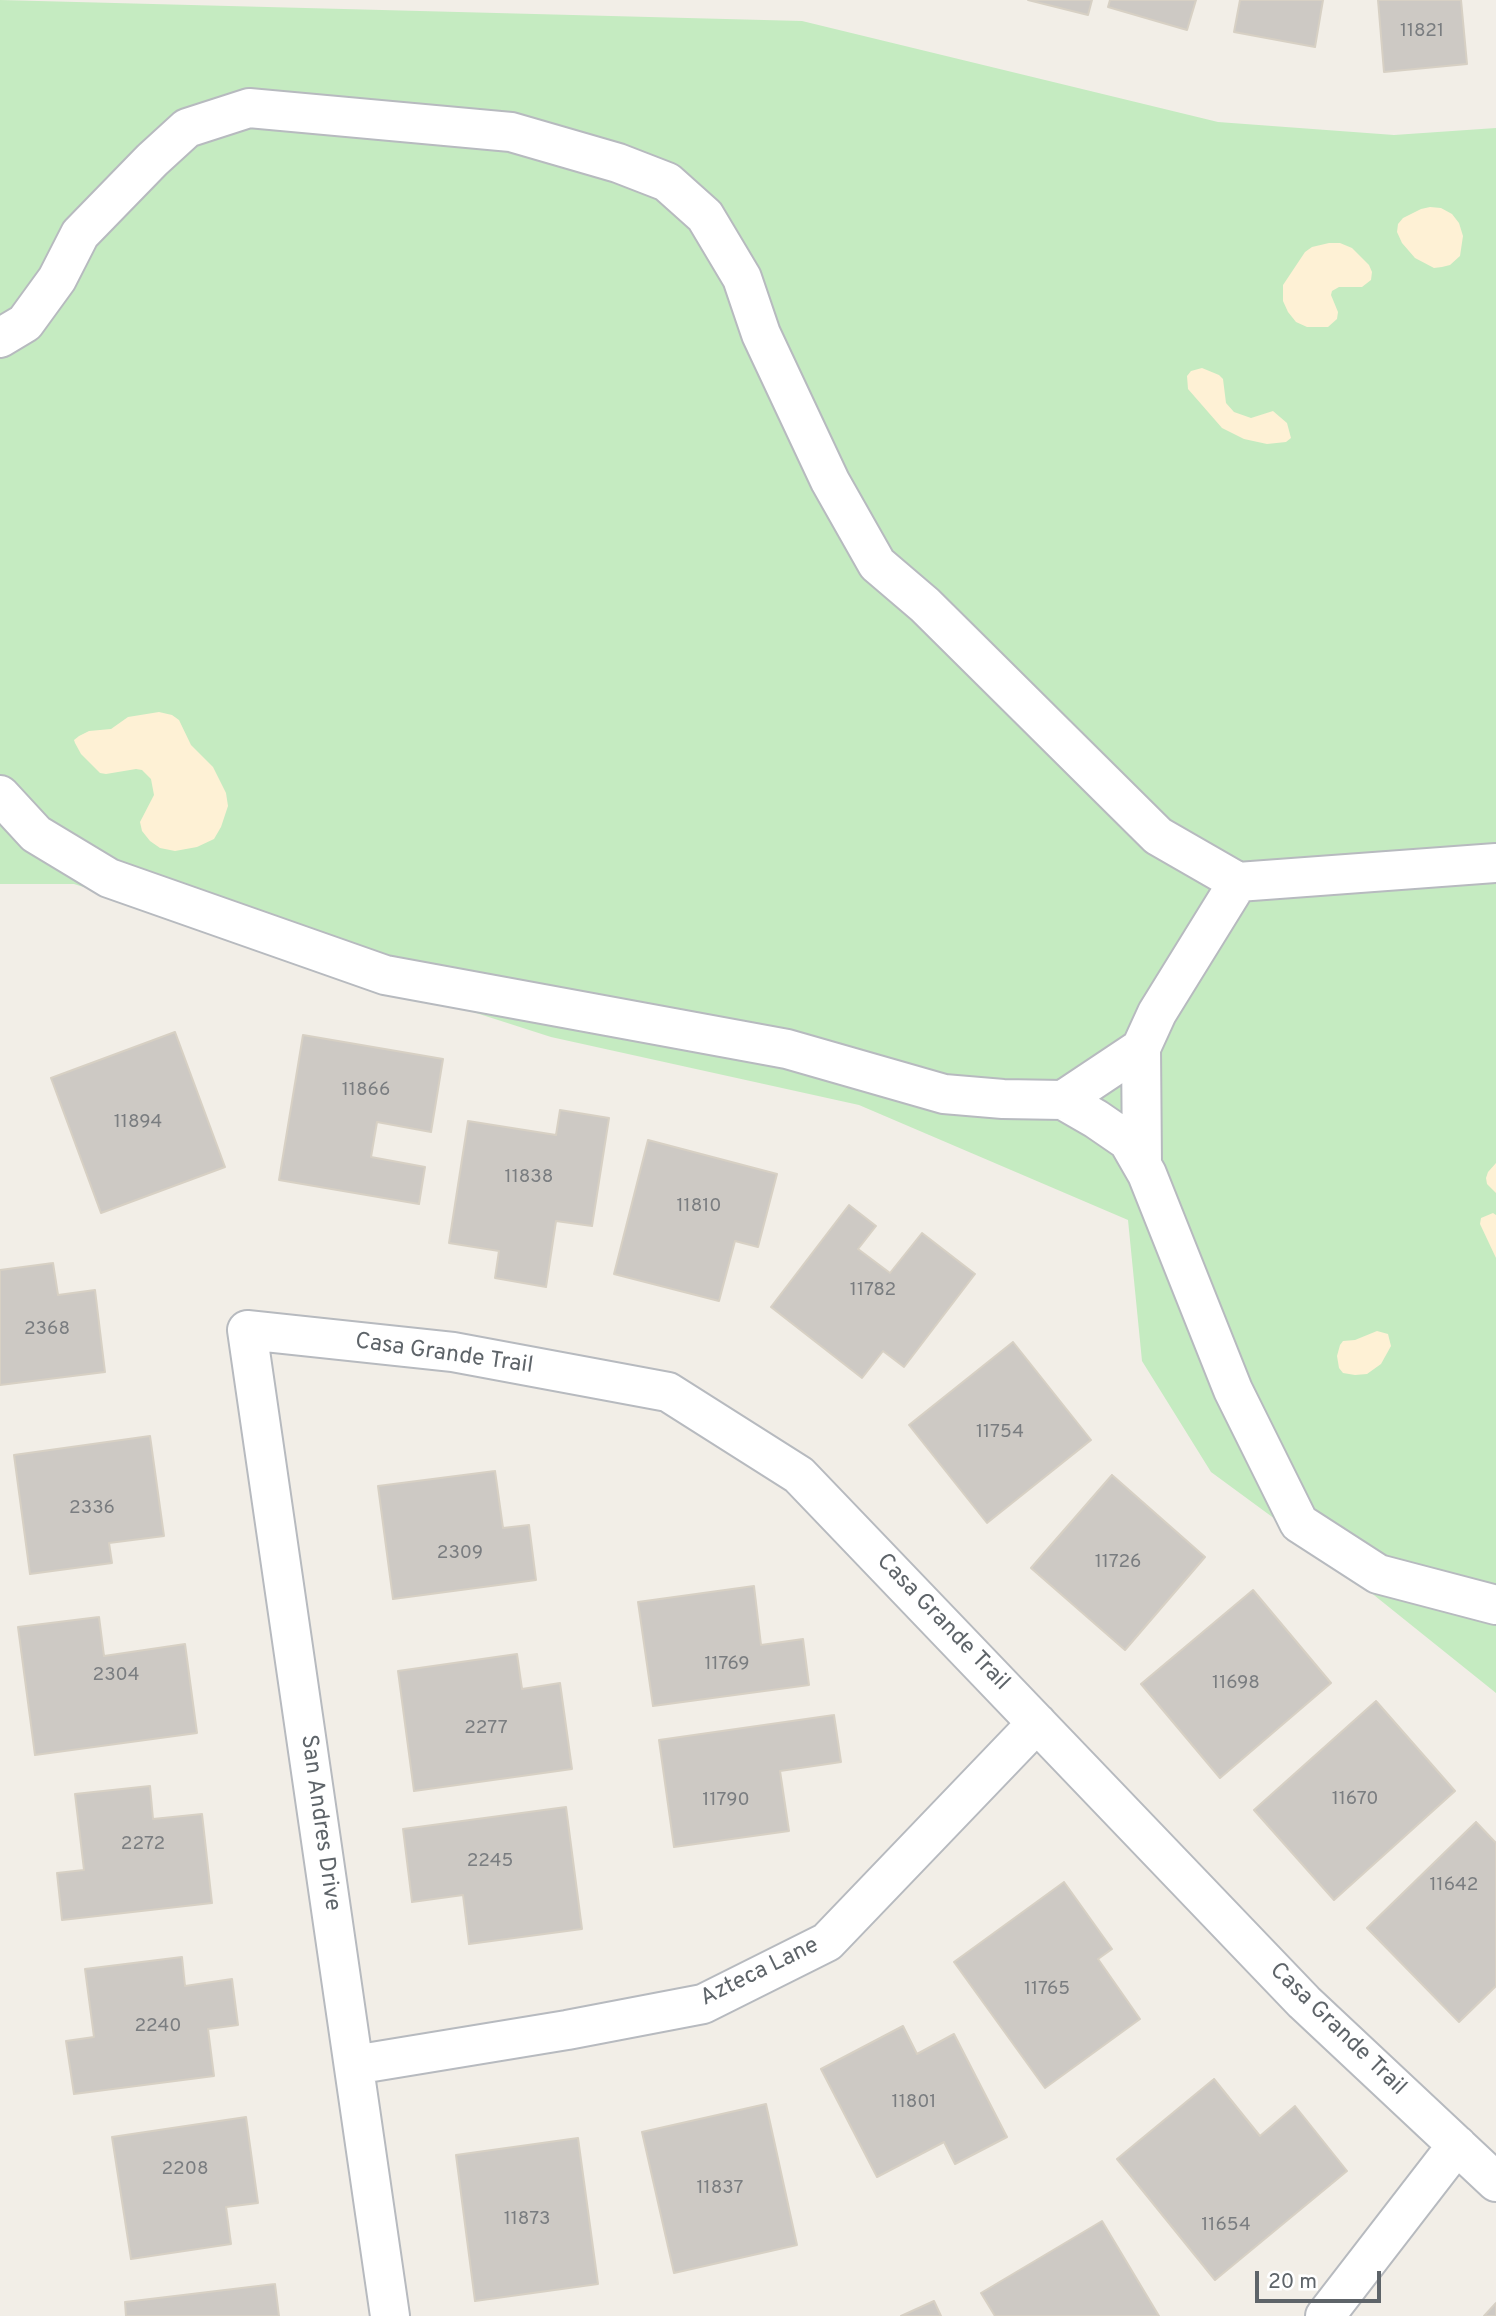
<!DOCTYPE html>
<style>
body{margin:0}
#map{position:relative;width:1496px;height:2316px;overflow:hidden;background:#f2eee7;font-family:Overpass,sans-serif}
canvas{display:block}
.scale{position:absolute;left:1255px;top:2271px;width:126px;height:32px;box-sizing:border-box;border:4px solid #5e6469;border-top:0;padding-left:9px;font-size:21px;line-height:24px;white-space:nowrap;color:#5e6469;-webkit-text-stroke:5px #fff;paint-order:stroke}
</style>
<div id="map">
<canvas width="1496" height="2316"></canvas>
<div class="scale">20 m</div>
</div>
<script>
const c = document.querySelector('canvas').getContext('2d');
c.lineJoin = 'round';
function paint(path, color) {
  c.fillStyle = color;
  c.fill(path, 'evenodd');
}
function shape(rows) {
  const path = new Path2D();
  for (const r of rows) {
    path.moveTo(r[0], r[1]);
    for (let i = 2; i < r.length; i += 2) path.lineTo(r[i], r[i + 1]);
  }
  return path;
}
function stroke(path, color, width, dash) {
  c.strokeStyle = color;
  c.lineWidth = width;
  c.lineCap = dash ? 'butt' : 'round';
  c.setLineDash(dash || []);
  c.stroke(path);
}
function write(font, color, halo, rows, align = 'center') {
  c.font = font + ' Overpass,sans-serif';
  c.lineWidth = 5;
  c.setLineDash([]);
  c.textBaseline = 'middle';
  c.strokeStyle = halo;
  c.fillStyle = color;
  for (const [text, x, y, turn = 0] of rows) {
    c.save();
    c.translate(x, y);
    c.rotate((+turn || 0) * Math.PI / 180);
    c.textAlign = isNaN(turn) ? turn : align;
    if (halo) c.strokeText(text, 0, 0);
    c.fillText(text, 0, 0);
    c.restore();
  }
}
paint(shape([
 [0,0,802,21,1218,122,1394,135,1496,128,1496,1693,1324,1555,1211,1472,1142,1361,1128,1220,859,1105,551,1037,74,884,0,884]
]), '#c5ebc1');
paint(shape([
 [1430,207,1441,208,1452,214,1459,223,1463,236,1460,256,1450,265,1442,267,1434,268,1415,258,1402,243,1397,232,1398,224,1403,218,1421,209],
 [1329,243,1340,243,1352,248,1369,265,1372,272,1371,280,1362,287,1339,287,1332,291,1331,295,1338,312,1337,319,1328,327,1307,327,1296,322,1288,312,1283,301,1283,285,1305,252,1312,247],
 [1202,368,1219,375,1223,379,1226,403,1234,412,1251,418,1273,411,1287,423,1291,438,1286,442,1267,444,1244,439,1222,428,1188,389,1187,376,1191,371],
 [159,712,172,715,179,720,191,745,213,767,226,793,228,806,221,827,214,839,197,847,175,851,160,848,150,841,142,831,140,822,154,795,151,779,142,770,136,769,106,774,100,773,81,754,75,743,74,740,79,736,89,731,111,729,128,717],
 [1496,1163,1496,1193,1487,1184,1486,1178,1488,1172],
 [1493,1213,1496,1215,1496,1258,1480,1224,1481,1218],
 [1377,1331,1388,1334,1391,1346,1381,1364,1367,1374,1355,1375,1343,1373,1339,1368,1337,1356,1340,1345,1343,1341,1355,1340]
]), '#fef1d5');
const building = shape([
 [1028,0,1092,0,1088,15,1028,0],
 [1110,0,1196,0,1187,30,1108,7,1110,0],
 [1240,0,1323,0,1315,47,1234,32,1240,0],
 [1378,0,1461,0,1467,64,1384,72,1378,0],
 [175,1032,225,1167,101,1213,51,1078,175,1032],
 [303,1035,443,1059,431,1132,377,1122,371,1157,425,1167,419,1204,279,1180,303,1035],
 [560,1110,609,1118,592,1226,556,1221,546,1287,495,1278,499,1251,449,1243,468,1121,556,1135,560,1110],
 [648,1140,777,1174,758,1247,735,1241,719,1301,614,1274,648,1140],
 [849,1205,876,1226,858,1249,890,1273,922,1233,975,1274,904,1367,883,1351,862,1378,771,1307,849,1205],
 [53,1263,58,1295,95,1290,105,1372,0,1385,0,1270,53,1263],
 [1013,1342,1091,1440,987,1523,909,1425,1013,1342],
 [150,1436,164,1536,109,1543,112,1563,30,1574,14,1455,150,1436],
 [495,1471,503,1528,529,1525,536,1580,393,1599,378,1486,495,1471],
 [1112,1475,1205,1557,1125,1650,1031,1568,1112,1475],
 [754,1586,761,1645,803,1639,809,1685,653,1706,638,1602,754,1586],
 [1253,1590,1331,1683,1220,1778,1141,1684,1253,1590],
 [99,1617,104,1656,185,1644,197,1733,35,1755,18,1627,99,1617],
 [517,1654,522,1689,560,1683,572,1769,414,1791,398,1671,517,1654],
 [1376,1701,1455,1791,1334,1900,1254,1810,1376,1701],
 [834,1715,841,1762,780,1771,789,1831,674,1847,659,1740,834,1715],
 [150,1786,153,1819,202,1814,212,1903,62,1920,57,1873,84,1870,75,1794,150,1786],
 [566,1807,582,1929,469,1944,463,1895,412,1902,403,1829,566,1807],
 [1476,1822,1496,1843,1496,1986,1459,2022,1367,1928,1476,1822],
 [1064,1882,1112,1949,1098,1959,1140,2019,1045,2088,954,1962,1064,1882],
 [182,1957,185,1986,232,1979,238,2025,208,2029,214,2076,74,2094,66,2041,94,2037,85,1969,182,1957],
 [903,2026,917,2054,954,2034,1007,2137,955,2164,944,2142,877,2177,821,2069,903,2026],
 [1214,2079,1260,2136,1295,2106,1347,2171,1215,2280,1117,2159,1214,2079],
 [766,2104,797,2245,674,2273,642,2132,766,2104],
 [246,2117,258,2203,226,2207,231,2244,131,2259,112,2137,246,2117],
 [578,2138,598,2284,475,2301,456,2155,578,2138],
 [1102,2221,1159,2316,995,2316,981,2293,1102,2221],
 [275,2284,279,2316,126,2316,125,2302,275,2284],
 [934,2301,941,2316,901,2316,934,2301],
 [1496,2303,1496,2316,1484,2316,1496,2303]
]);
paint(building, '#cdc9c4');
stroke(building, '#d7d0c4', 2);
const minor = shape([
 [0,338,25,323,57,279,80,234,152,160,187,128,249,108,511,132,618,163,667,182,705,216,742,278,761,334,830,481,877,564,925,605,1158,836,1238,882,1496,863],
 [0,795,36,834,109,878,385,975,787,1049,944,1094,1003,1099,1063,1100,1096,1119,1128,1141,1147,1174,1233,1390,1299,1523,1378,1574,1496,1605],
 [1141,1048,1142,1165],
 [1063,1100,1141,1048,1157,1013,1238,882],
 [354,2065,567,2030,703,2004,827,1942,1037,1723],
 [390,2316,247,1330,453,1352,668,1392,799,1475,1304,2002,1496,2182],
 [1325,2316,1457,2145]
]);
stroke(minor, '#b7babf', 42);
stroke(minor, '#fff', 38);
write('19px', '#7a7d80', null, [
 ["11821",1422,32],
 ["11866",366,1091],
 ["11894",138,1123],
 ["11838",529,1178],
 ["11810",699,1207],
 ["11782",873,1291],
 ["2368",47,1330],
 ["11754",1000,1433],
 ["2336",92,1509],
 ["2309",460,1554],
 ["11726",1118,1563],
 ["11769",727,1665],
 ["2304",116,1676],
 ["11698",1236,1684],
 ["2277",486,1729],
 ["11670",1355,1800],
 ["11790",726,1801],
 ["2272",143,1845],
 ["2245",490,1862],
 ["11642",1454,1886],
 ["11765",1047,1990],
 ["2240",158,2027],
 ["11801",914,2103],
 ["2208",185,2170],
 ["11837",720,2189],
 ["11873",527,2220],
 ["11654",1226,2226]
]);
write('23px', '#5e6469', '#fff', [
 ["Casa Grande Trail",444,1355,8],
 ["Casa Grande Trail",942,1623,46],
 ["San Andres Drive",319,1823,82],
 ["Azteca Lane",760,1973,-26],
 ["Casa Grande Trail",1337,2030,44]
]);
</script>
